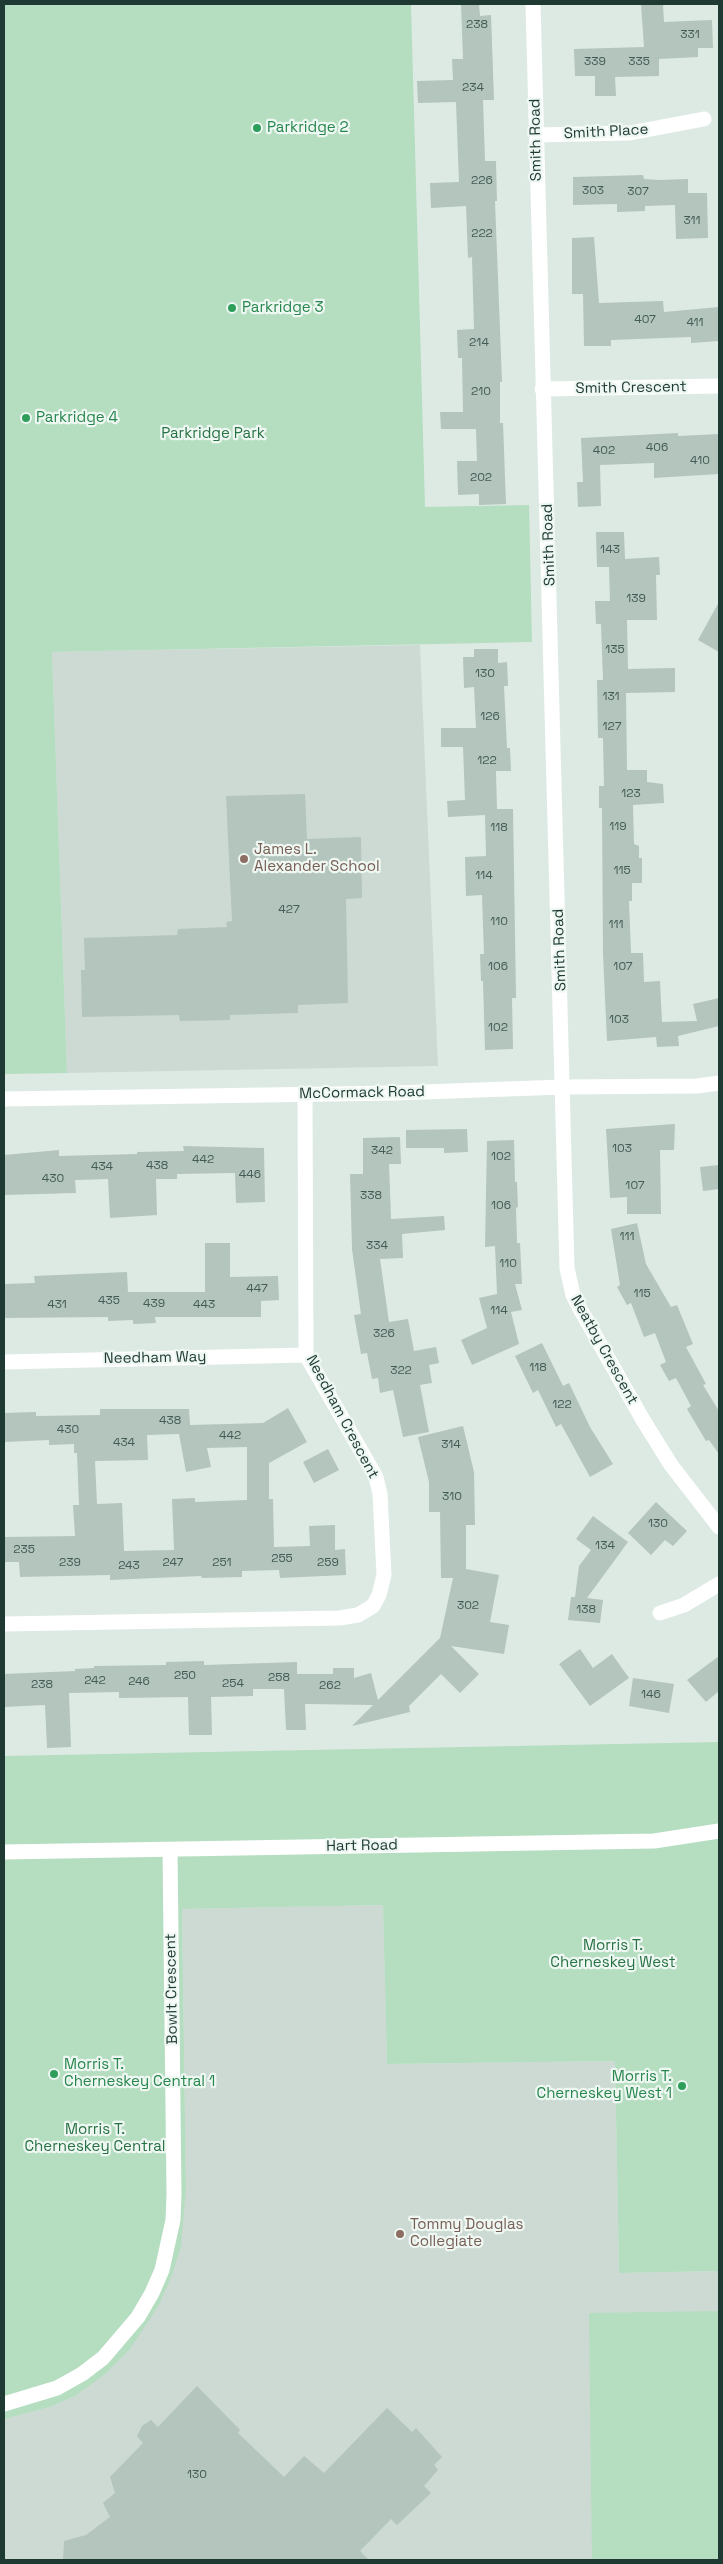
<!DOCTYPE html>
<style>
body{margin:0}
#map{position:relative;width:723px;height:2564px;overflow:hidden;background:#ddeae4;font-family:"Space Grotesk",sans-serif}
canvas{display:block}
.frame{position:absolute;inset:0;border:5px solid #1e3a33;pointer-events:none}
</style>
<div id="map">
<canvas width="723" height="2564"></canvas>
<div class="frame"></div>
</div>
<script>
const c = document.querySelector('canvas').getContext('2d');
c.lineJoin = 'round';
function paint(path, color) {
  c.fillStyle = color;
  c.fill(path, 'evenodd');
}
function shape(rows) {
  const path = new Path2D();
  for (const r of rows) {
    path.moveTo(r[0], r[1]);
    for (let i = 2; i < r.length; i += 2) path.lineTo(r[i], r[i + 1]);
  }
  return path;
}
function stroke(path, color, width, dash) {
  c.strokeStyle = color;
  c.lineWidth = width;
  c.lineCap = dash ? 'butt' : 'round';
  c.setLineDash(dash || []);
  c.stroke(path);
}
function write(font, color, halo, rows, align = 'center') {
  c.font = font + ' "Space Grotesk",sans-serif';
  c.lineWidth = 4.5;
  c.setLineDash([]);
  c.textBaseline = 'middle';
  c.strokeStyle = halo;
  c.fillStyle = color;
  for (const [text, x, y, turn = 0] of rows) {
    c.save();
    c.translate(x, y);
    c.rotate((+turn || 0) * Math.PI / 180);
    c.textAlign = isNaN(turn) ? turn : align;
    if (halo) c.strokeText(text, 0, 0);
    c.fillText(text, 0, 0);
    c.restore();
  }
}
paint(shape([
 [420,645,438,1066,67,1073,52,652],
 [383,1905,387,2064,615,2061,619,2273,719,2271,719,2560,4,2560,4,2419,50,2407,75,2396,186,2188,182,1909]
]), '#ccdad3');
paint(shape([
 [4,4,411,4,425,507,529,505,532,642,52,652,67,1073,4,1074],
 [719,1742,719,2271,619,2273,615,2061,387,2064,383,1905,182,1909,186,2188,181,2246,172,2275,159,2305,130,2349,104,2375,75,2396,50,2407,4,2419,4,1756],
 [719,2311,719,2560,592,2560,589,2313]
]), '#b5ddc0');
paint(shape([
 [461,4,479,4,480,16,491,15,494,100,483,100,485,161,496,161,497,201,495,201,502,382,500,382,500,423,503,423,506,504,479,505,479,494,458,495,457,461,477,461,476,429,441,429,440,412,463,412,462,358,458,358,457,330,474,329,472,257,468,258,466,206,431,208,430,183,459,182,456,102,418,103,417,81,453,80,452,59,463,59],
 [641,4,663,4,664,22,712,20,713,48,698,48,698,57,659,59,659,76,615,77,616,96,595,96,595,76,575,76,574,49,644,47],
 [643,175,644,179,659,180,688,179,688,193,707,193,708,238,676,239,675,205,645,206,645,211,617,212,617,204,573,205,573,177],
 [594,237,599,303,663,301,664,312,719,307,719,341,691,343,691,337,611,340,611,346,584,346,583,294,572,294,572,238],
 [678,433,678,436,719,434,719,474,654,478,654,463,600,465,601,506,578,507,577,482,583,482,581,438],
 [596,532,624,532,625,559,659,557,660,575,656,575,657,620,627,620,628,669,675,668,675,692,626,693,627,770,647,770,647,782,663,784,664,803,633,805,634,844,639,846,639,858,642,858,642,883,632,883,632,901,629,901,631,953,643,953,644,982,660,981,662,1022,697,1021,693,1004,719,998,719,1026,678,1036,679,1046,657,1047,656,1037,607,1041,603,954,602,808,599,808,599,786,604,786,603,738,598,738,597,680,603,680,601,624,596,624,595,601,610,601,609,567,597,567],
 [719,602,719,652,698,640],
 [474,649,498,649,498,663,507,662,508,686,504,686,507,748,510,748,511,771,496,771,497,809,513,809,516,998,512,998,513,1049,485,1050,483,981,481,981,480,954,484,954,482,895,466,896,465,857,486,856,485,815,448,817,447,801,465,800,463,747,441,747,441,728,476,728,474,687,464,688,463,657,474,657],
 [305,794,307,839,361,837,362,898,346,899,348,1003,298,1005,298,1013,230,1015,230,1020,180,1021,179,1015,82,1017,81,970,85,970,84,938,177,935,178,929,227,927,226,922,232,921,226,796],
 [675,1124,674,1150,660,1150,661,1214,627,1214,627,1197,610,1198,606,1129],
 [467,1129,468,1152,444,1153,444,1148,406,1148,406,1130],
 [400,1137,401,1164,389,1164,391,1219,444,1216,445,1230,402,1234,403,1258,380,1259,389,1322,408,1319,414,1351,436,1347,439,1363,429,1365,432,1383,420,1385,429,1432,403,1437,393,1390,380,1393,378,1378,372,1379,367,1353,361,1354,354,1315,361,1314,352,1249,350,1174,363,1174,363,1138],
 [514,1140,515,1182,517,1182,518,1207,516,1208,517,1243,520,1243,522,1284,515,1284,522,1310,511,1312,519,1344,472,1365,461,1340,487,1328,479,1298,497,1294,495,1246,485,1247,487,1141],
 [183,1146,264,1148,265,1202,236,1203,235,1173,177,1174,177,1179,156,1179,157,1215,110,1218,108,1179,75,1180,76,1193,4,1195,4,1155,59,1150,59,1156,137,1154,137,1152,184,1151],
 [719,1165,719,1189,703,1191,700,1167],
 [637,1223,646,1264,671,1307,677,1305,693,1344,686,1347,706,1384,703,1385,719,1411,719,1454,709,1440,706,1441,687,1409,691,1406,676,1378,669,1381,660,1365,666,1362,655,1333,644,1337,631,1303,627,1305,617,1287,620,1285,611,1229],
 [205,1243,230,1243,230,1277,278,1276,279,1300,261,1301,261,1317,155,1317,156,1323,133,1324,133,1320,108,1321,108,1317,4,1318,4,1284,35,1283,34,1276,127,1272,128,1292,205,1292],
 [542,1343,563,1386,569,1383,590,1427,613,1464,590,1477,561,1424,556,1427,538,1390,533,1393,515,1356],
 [288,1408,307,1442,269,1463,269,1499,273,1499,274,1547,310,1546,309,1526,335,1525,335,1550,345,1549,346,1575,280,1578,279,1570,242,1571,242,1577,202,1578,201,1576,110,1580,110,1575,20,1577,19,1562,4,1562,4,1537,75,1536,73,1505,79,1505,77,1453,74,1453,74,1444,49,1445,49,1440,4,1442,4,1413,36,1412,36,1416,100,1415,100,1409,189,1409,190,1425,263,1423],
 [179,1434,186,1472,211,1467,207,1448,247,1447,247,1500,195,1502,195,1498,172,1499,174,1550,124,1551,122,1503,97,1504,95,1461,148,1460,147,1435],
 [463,1426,474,1472,475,1525,466,1525,466,1569,499,1575,490,1622,509,1625,504,1654,451,1646,479,1674,460,1693,441,1674,409,1706,410,1712,352,1726,373,1705,305,1704,306,1730,286,1730,284,1689,253,1689,253,1696,211,1697,212,1735,189,1735,188,1697,119,1698,119,1692,69,1693,71,1747,47,1748,45,1705,4,1707,4,1674,75,1671,75,1669,94,1668,94,1666,166,1665,166,1662,204,1661,204,1665,297,1662,297,1674,333,1674,333,1668,354,1668,354,1678,371,1673,378,1700,440,1638,453,1578,441,1578,440,1512,429,1512,429,1482,418,1437],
 [328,1449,339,1470,314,1483,303,1462],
 [656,1502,687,1531,673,1546,665,1540,651,1555,628,1533],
 [593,1516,628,1542,587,1598,603,1600,600,1623,568,1620,571,1597,575,1597,579,1566,591,1550,576,1539],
 [580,1649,593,1668,612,1654,629,1678,590,1706,559,1664],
 [719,1656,719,1691,706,1702,687,1680],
 [633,1678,674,1684,669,1713,629,1706],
 [197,2386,240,2430,238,2433,284,2477,304,2456,324,2473,387,2408,412,2432,416,2428,442,2457,434,2465,438,2470,424,2486,431,2493,397,2525,391,2519,360,2551,369,2560,63,2560,64,2541,86,2535,110,2517,103,2503,115,2493,110,2477,143,2443,137,2436,142,2426,151,2420,158,2427]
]), '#b3c5bd');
stroke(shape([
 [533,4,567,1268,573,1295,579,1307,643,1420,671,1465,719,1527],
 [536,135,630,133,704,119],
 [542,389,719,386],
 [563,1087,697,1086,719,1083],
 [4,1362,306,1355],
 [660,1613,684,1605,719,1584],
 [4,1624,339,1618,358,1615,373,1606,379,1595,384,1575,380,1494,376,1477,306,1355,305,1094],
 [4,2404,57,2388,82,2374,103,2358,138,2317,152,2293,162,2270,173,2220,174,2194,170,1850]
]), '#fff', 15);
stroke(shape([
 [4,1099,395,1093,563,1087],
 [4,1852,654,1841,719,1831]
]), '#fff', 15);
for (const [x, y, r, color] of [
 [257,128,5,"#2e9e5b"],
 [232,308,5,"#2e9e5b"],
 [26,418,5,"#2e9e5b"],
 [244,859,5,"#8d6e63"],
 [54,2074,5,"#2e9e5b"],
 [682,2086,5,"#2e9e5b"],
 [400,2234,5,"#8d6e63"]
]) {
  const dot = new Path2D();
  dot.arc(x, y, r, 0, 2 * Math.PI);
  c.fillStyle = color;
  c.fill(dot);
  stroke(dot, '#eef7f2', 2);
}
write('12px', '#435d56', null, [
 ["238",477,25],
 ["331",690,35],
 ["339",595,62],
 ["335",639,62],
 ["234",473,88],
 ["226",482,181],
 ["303",593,191],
 ["307",638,192],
 ["311",692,221],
 ["222",482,234],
 ["407",645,320],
 ["411",695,323],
 ["214",479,343],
 ["210",481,392],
 ["406",657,448],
 ["402",604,451],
 ["410",700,461],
 ["202",481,478],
 ["143",610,550],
 ["139",636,599],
 ["135",615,650],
 ["130",485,674],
 ["131",611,697],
 ["126",490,717],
 ["127",612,727],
 ["122",487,761],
 ["123",631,794],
 ["119",618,827],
 ["118",499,828],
 ["115",622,871],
 ["114",484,876],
 ["427",289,910],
 ["110",499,922],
 ["111",616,925],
 ["106",498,967],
 ["107",623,967],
 ["103",619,1020],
 ["102",498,1028],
 ["103",622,1149],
 ["342",382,1151],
 ["102",501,1157],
 ["442",203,1160],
 ["438",157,1166],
 ["434",102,1167],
 ["446",250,1175],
 ["430",53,1179],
 ["107",635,1186],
 ["338",371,1196],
 ["106",501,1206],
 ["111",627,1237],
 ["334",377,1246],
 ["110",508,1264],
 ["447",257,1289],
 ["115",642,1294],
 ["435",109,1301],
 ["439",154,1304],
 ["431",57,1305],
 ["443",204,1305],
 ["114",499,1311],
 ["326",384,1334],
 ["118",538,1368],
 ["322",401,1371],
 ["122",562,1405],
 ["438",170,1421],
 ["430",68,1430],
 ["442",230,1436],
 ["434",124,1443],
 ["314",451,1445],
 ["310",452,1497],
 ["130",658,1524],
 ["134",605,1546],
 ["235",24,1550],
 ["255",282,1559],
 ["239",70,1563],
 ["247",173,1563],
 ["251",222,1563],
 ["259",328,1563],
 ["243",129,1566],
 ["302",468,1606],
 ["138",586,1610],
 ["250",185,1676],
 ["258",279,1678],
 ["242",95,1681],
 ["246",139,1682],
 ["254",233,1684],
 ["238",42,1685],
 ["262",330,1686],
 ["146",651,1695],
 ["130",197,2475]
]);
write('15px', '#27864d', '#eef7f2', [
 ["Parkridge 2",267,128],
 ["Parkridge 3",242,308],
 ["Parkridge 4",36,418],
 ["Morris T.",64,2065],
 ["Cherneskey Central 1",64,2082],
 ["Morris T.",672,2077,"right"],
 ["Cherneskey West 1",672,2094,"right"]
], 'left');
write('15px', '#1e3a33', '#eef7f2', [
 ["Smith Place",606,132,-3],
 ["Smith Road",536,140,-91],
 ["Smith Crescent",631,388,-1],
 ["Smith Road",549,545,-92],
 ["Smith Road",560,950,-92],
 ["McCormack Road",362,1093,-1],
 ["Neatby Crescent",604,1350,61],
 ["Needham Way",155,1358,-1],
 ["Needham Crescent",342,1417,62],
 ["Hart Road",362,1846,-1],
 ["Bowlt Crescent",172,1989,-91]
]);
write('15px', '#277244', '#eef7f2', [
 ["Parkridge Park",213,434],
 ["Morris T.",613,1946],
 ["Cherneskey West",613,1963],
 ["Morris T.",95,2130],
 ["Cherneskey Central",95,2147]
]);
write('15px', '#785e54', '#eef7f2', [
 ["James L.",254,850],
 ["Alexander School",254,867],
 ["Tommy Douglas",410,2225],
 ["Collegiate",410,2242]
], 'left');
</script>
